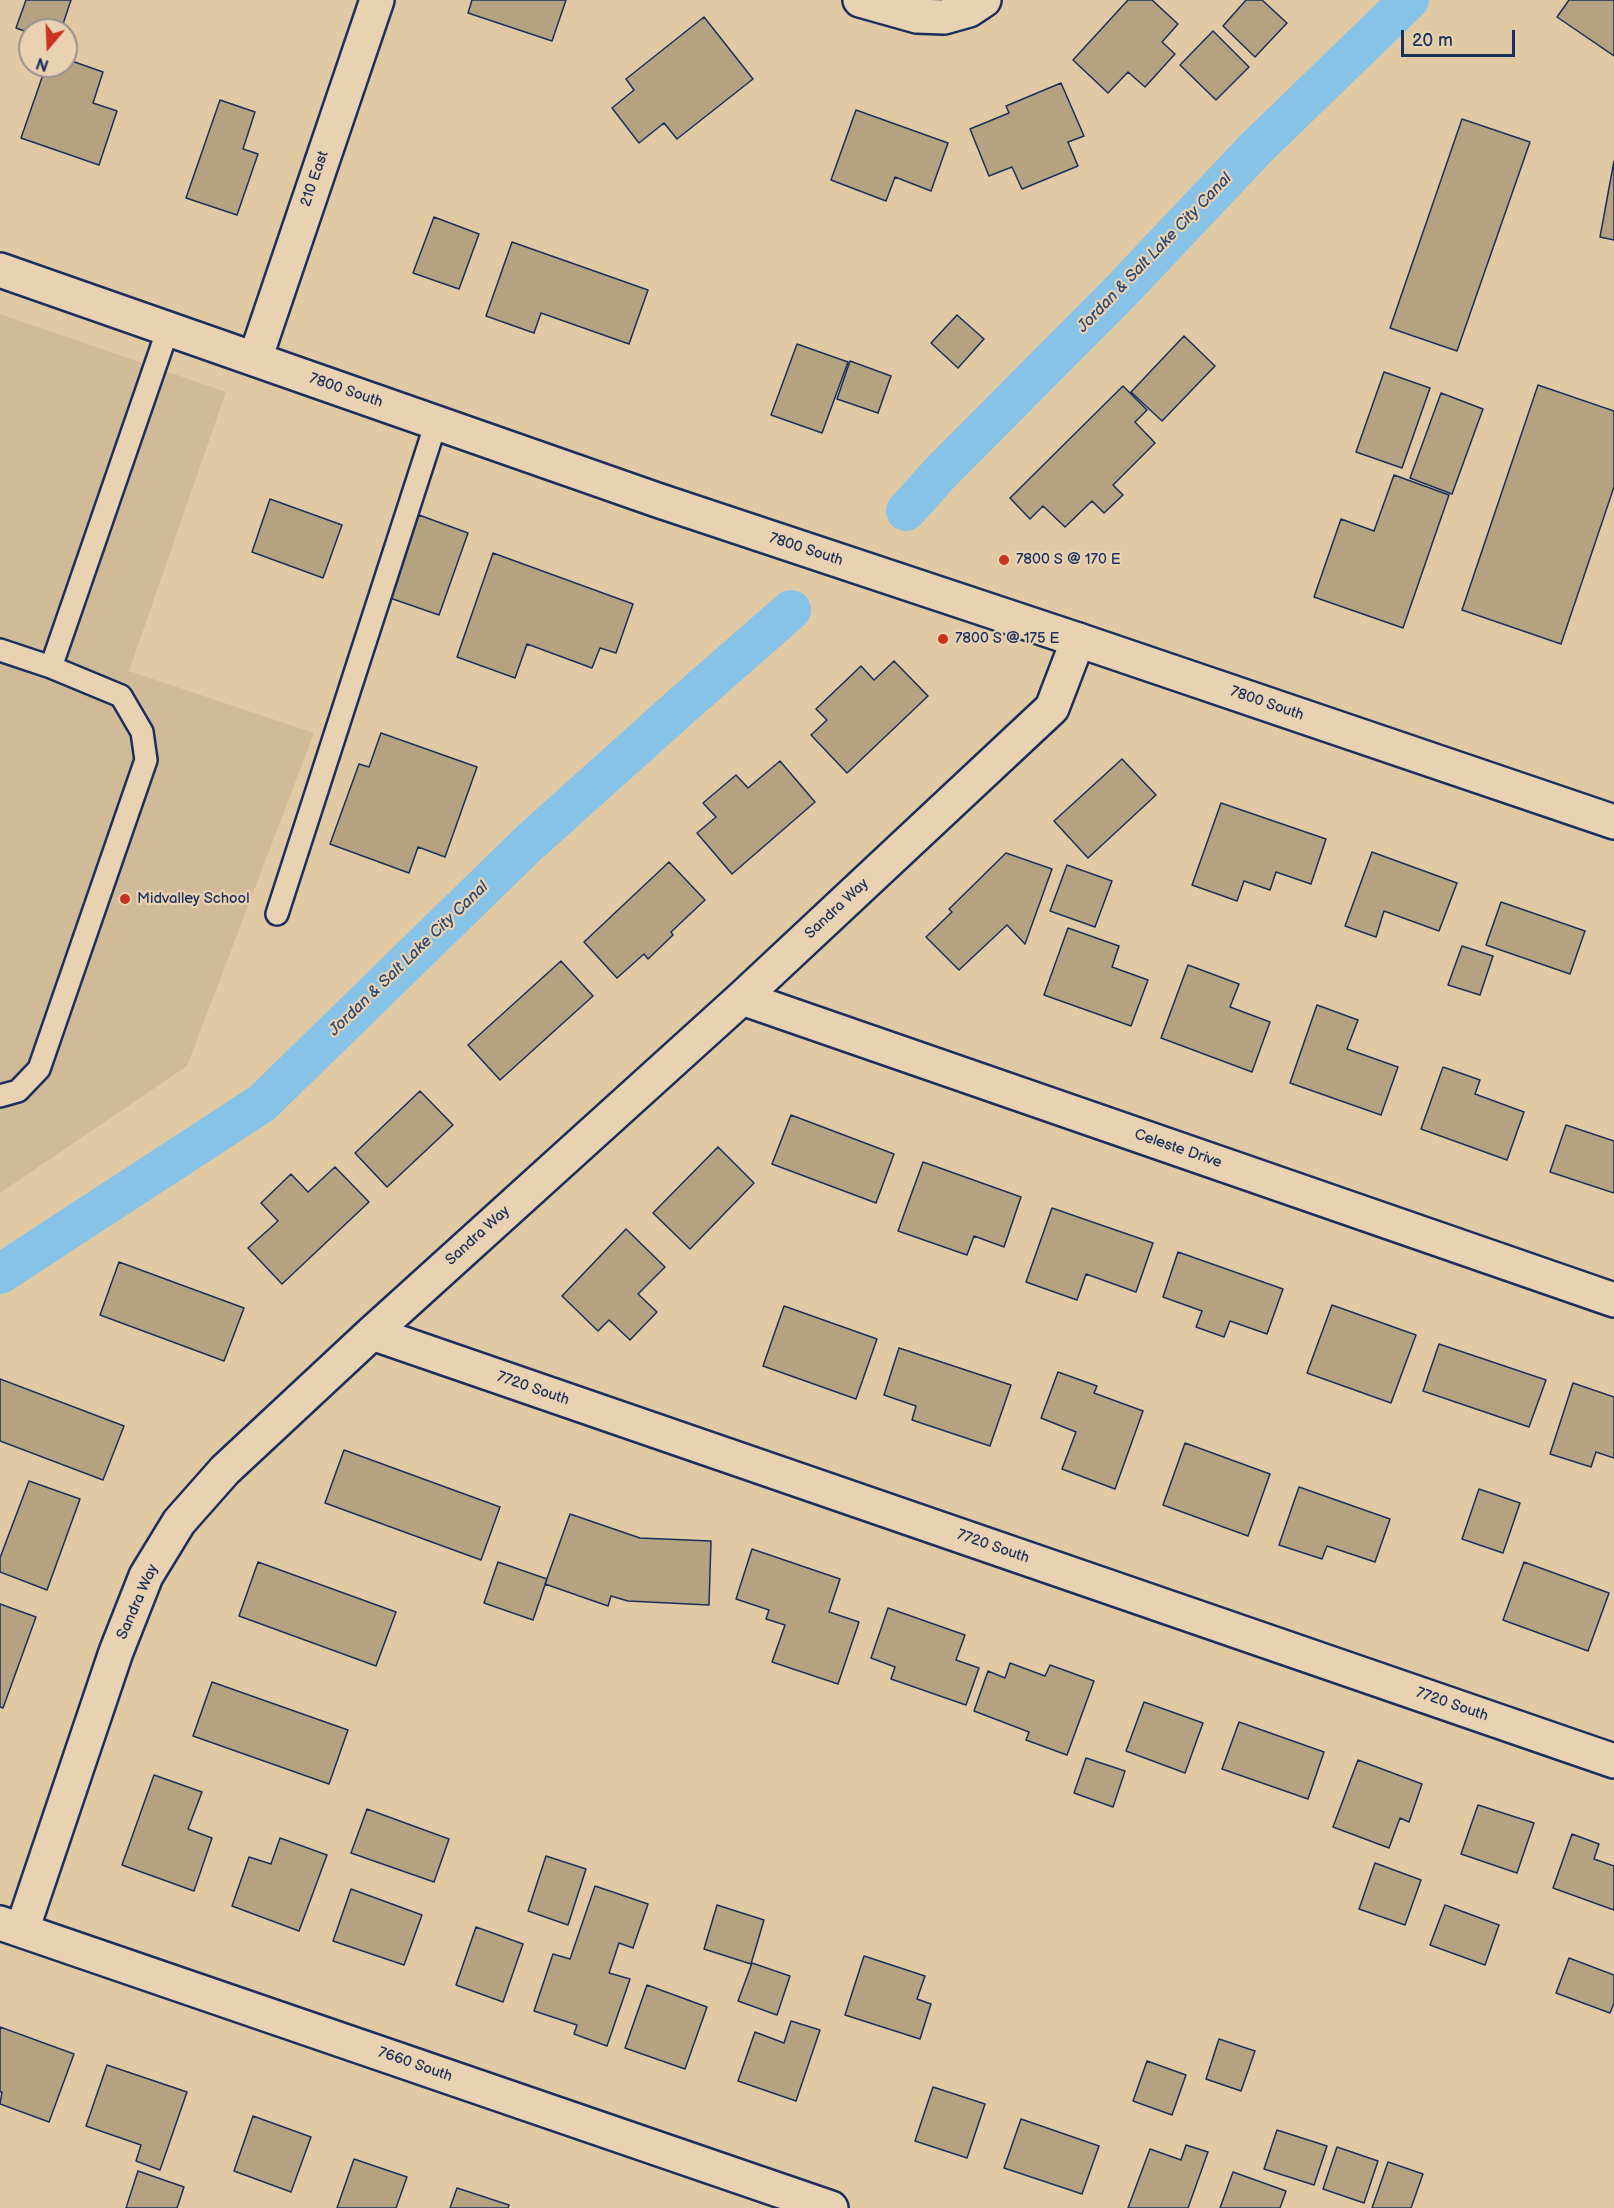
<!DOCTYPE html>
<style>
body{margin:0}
#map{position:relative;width:1614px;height:2208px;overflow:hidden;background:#e1c9a4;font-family:"Balsamiq Sans",sans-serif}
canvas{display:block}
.north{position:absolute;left:18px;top:18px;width:60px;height:60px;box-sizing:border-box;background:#e9d2b1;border:2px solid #979190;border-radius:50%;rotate:199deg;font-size:16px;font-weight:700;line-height:24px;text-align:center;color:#1b2f5e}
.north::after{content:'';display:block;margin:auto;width:21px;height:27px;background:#c8321e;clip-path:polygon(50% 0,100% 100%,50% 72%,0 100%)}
.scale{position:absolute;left:1401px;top:30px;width:114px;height:27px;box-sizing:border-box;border:3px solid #1b2f5e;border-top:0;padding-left:8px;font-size:18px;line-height:21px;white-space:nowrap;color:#1b2f5e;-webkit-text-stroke:4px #e9d2b1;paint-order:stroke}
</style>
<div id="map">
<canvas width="1614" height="2208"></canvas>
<div class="north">N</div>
<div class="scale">20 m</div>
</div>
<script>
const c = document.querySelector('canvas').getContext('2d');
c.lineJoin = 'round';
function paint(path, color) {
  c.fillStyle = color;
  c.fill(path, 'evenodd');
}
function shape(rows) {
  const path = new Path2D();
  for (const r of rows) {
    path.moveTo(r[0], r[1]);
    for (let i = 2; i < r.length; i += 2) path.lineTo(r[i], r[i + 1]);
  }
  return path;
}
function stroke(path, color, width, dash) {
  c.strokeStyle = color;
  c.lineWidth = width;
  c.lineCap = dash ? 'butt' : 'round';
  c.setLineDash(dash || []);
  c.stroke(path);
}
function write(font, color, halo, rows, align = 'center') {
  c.font = font + ' "Balsamiq Sans",sans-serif';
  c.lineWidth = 4.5;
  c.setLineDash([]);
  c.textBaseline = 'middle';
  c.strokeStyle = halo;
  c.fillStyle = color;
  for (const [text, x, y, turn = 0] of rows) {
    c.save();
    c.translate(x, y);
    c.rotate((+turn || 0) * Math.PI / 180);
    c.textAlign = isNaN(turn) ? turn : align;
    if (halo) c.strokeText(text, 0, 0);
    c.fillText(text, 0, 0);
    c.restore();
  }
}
paint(shape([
 [0,314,226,392,129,671,314,733,187,1066,0,1193]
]), '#d0ba98');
stroke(shape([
 [906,511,941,472,1123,289,1255,149,1409,0],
 [0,1274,262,1103,530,842,686,702,791,610]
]), '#87c2e7', 40);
const building = shape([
 [26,0,71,0,61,30,30,30,30,33,16,28,26,0],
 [472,0,566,0,552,41,468,13,472,0],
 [1128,0,1152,0,1178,24,1162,42,1175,54,1145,87,1128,72,1108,93,1073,60,1128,0],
 [1246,0,1262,0,1287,23,1255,57,1223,26,1246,0],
 [1569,0,1614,0,1614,56,1557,17,1569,0],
 [704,17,753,79,677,139,664,123,639,143,612,108,634,90,626,79,704,17],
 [1213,31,1249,67,1216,100,1180,65,1213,31],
 [66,59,103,72,93,103,117,111,99,165,21,138,46,66,66,66,66,59],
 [1061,83,1084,136,1068,142,1078,166,1022,189,1012,167,989,176,970,129,1009,113,1006,106,1061,83],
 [220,100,255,112,243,149,258,154,237,215,186,198,220,100],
 [856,110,948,143,931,191,895,177,886,201,831,180,856,110],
 [1462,119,1530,142,1457,351,1390,328,1462,119],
 [1614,161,1614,240,1600,237,1614,161],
 [434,217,479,234,459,289,413,273,434,217],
 [512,242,648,290,629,344,541,313,534,333,486,316,512,242],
 [957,315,984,339,958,368,931,343,957,315],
 [1184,336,1215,366,1162,421,1131,392,1184,336],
 [797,344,848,362,822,433,771,415,797,344],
 [850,361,891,376,878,413,837,399,850,361],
 [1384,372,1430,388,1402,468,1356,452,1384,372],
 [1538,385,1614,411,1614,487,1561,644,1462,610,1538,385],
 [1123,386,1147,410,1135,422,1155,443,1113,485,1123,495,1104,513,1092,501,1065,527,1043,506,1030,519,1010,498,1123,386],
 [1441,393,1483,409,1452,494,1410,478,1441,393],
 [1394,475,1449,495,1403,628,1314,597,1341,519,1374,531,1394,475],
 [270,499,342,525,323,578,252,552,270,499],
 [419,515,468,533,439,615,390,598,419,515],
 [493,553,633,604,616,653,600,648,592,668,527,644,515,678,457,657,493,553],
 [894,661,928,696,847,773,811,735,827,720,816,709,861,666,874,680,894,661],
 [381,733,477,767,445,857,418,847,409,873,330,844,359,764,369,767,381,733],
 [1122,759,1156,795,1088,858,1054,821,1122,759],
 [780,761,815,802,732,874,697,833,716,817,703,803,736,775,748,788,780,761],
 [1221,803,1326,839,1311,884,1276,872,1270,890,1244,881,1237,901,1192,885,1221,803],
 [1372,852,1457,883,1439,931,1384,911,1376,937,1345,926,1372,852],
 [1006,853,1052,869,1025,944,1007,925,959,970,926,937,952,912,949,909,1006,853],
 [669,862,705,900,671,932,673,935,648,959,644,954,617,978,584,942,669,862],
 [1067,865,1112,881,1095,927,1050,911,1067,865],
 [1501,902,1585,931,1570,974,1486,945,1501,902],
 [1068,928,1119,946,1112,967,1148,980,1131,1026,1044,995,1068,928],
 [1462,946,1493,956,1480,995,1448,985,1462,946],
 [561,961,593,996,500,1080,468,1045,561,961],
 [1188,965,1239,984,1230,1007,1270,1022,1252,1072,1161,1038,1188,965],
 [1317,1005,1358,1020,1347,1049,1398,1067,1381,1115,1290,1083,1317,1005],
 [1443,1067,1480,1080,1475,1094,1524,1112,1507,1160,1421,1129,1443,1067],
 [420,1091,453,1125,387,1187,355,1153,420,1091],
 [791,1115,894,1154,876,1203,772,1164,791,1115],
 [1566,1125,1614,1141,1614,1193,1550,1172,1566,1125],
 [718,1147,754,1183,690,1249,653,1213,718,1147],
 [923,1162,1021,1197,1004,1247,974,1236,967,1255,898,1231,923,1162],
 [335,1167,369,1202,282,1284,248,1248,278,1221,261,1203,291,1174,308,1192,335,1167],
 [1052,1208,1153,1243,1136,1292,1086,1274,1077,1300,1026,1282,1052,1208],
 [626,1229,665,1267,638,1294,657,1312,630,1340,609,1320,598,1331,562,1296,626,1229],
 [1178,1252,1283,1289,1267,1334,1230,1321,1224,1337,1196,1327,1202,1311,1163,1297,1178,1252],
 [119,1262,244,1308,224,1361,100,1315,119,1262],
 [1332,1305,1416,1335,1391,1403,1307,1373,1332,1305],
 [784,1306,877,1339,856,1399,763,1366,784,1306],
 [1439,1344,1546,1380,1529,1427,1423,1391,1439,1344],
 [899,1348,1011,1385,990,1446,912,1420,916,1406,884,1395,899,1348],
 [1058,1372,1097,1386,1094,1393,1143,1411,1115,1489,1062,1469,1076,1432,1041,1418,1058,1372],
 [0,1379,124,1426,103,1480,0,1441,0,1379],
 [1573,1383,1614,1397,1614,1458,1596,1452,1591,1467,1550,1454,1573,1383],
 [1185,1443,1270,1474,1248,1536,1163,1505,1185,1443],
 [344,1450,500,1507,481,1560,325,1503,344,1450],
 [29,1481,80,1499,47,1590,0,1572,0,1558,29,1481],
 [1299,1487,1390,1519,1375,1562,1327,1546,1322,1559,1279,1545,1299,1487],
 [1479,1489,1520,1503,1503,1553,1462,1539,1479,1489],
 [570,1514,640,1538,711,1541,709,1605,628,1601,611,1596,608,1606,545,1584,570,1514],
 [752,1549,840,1579,829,1612,859,1622,838,1684,772,1662,785,1625,766,1619,769,1610,736,1599,752,1549],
 [258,1562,396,1612,376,1666,239,1616,258,1562],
 [498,1562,547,1579,533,1620,484,1603,498,1562],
 [1524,1562,1609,1593,1588,1651,1503,1620,1524,1562],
 [0,1604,36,1617,3,1708,0,1707,0,1604],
 [888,1608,965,1635,956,1660,979,1668,966,1705,891,1679,895,1667,871,1658,888,1608],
 [1010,1663,1045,1676,1050,1665,1094,1681,1067,1755,1026,1740,1029,1732,974,1711,988,1671,1005,1678,1010,1663],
 [212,1682,348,1730,329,1784,193,1736,212,1682],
 [1144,1702,1203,1723,1185,1773,1126,1751,1144,1702],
 [1239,1722,1324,1752,1308,1799,1222,1769,1239,1722],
 [1086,1758,1125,1771,1113,1807,1074,1793,1086,1758],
 [1358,1760,1422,1784,1409,1822,1400,1818,1389,1848,1333,1827,1358,1760],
 [154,1775,202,1792,188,1829,212,1838,194,1891,122,1865,154,1775],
 [1478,1805,1534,1823,1517,1873,1461,1854,1478,1805],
 [367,1809,449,1839,434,1882,351,1853,367,1809],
 [1572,1834,1599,1844,1594,1859,1614,1866,1614,1910,1553,1888,1572,1834],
 [280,1838,327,1855,299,1931,232,1906,249,1857,271,1864,280,1838],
 [546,1856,586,1869,568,1925,528,1911,546,1856],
 [1375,1863,1421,1880,1405,1925,1359,1909,1375,1863],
 [595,1886,648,1904,633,1948,619,1943,609,1973,630,1979,607,2046,574,2034,577,2025,534,2011,553,1954,570,1959,595,1886],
 [351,1889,422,1915,404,1965,333,1941,351,1889],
 [717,1905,764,1920,751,1964,704,1949,717,1905],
 [1445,1905,1499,1925,1485,1965,1430,1945,1445,1905],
 [476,1927,523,1944,503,2002,456,1985,476,1927],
 [864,1956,925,1976,917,1999,931,2004,920,2039,845,2015,864,1956],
 [1569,1958,1614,1975,1614,2003,1610,2013,1556,1993,1569,1958],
 [752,1963,790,1976,777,2015,738,2001,752,1963],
 [647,1985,707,2007,685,2069,625,2048,647,1985],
 [791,2021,820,2030,796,2101,738,2081,755,2032,784,2043,791,2021],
 [0,2027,74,2054,49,2122,0,2104,2,2092,0,2092,0,2027],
 [1219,2039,1255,2051,1241,2091,1206,2079,1219,2039],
 [1147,2061,1186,2075,1172,2115,1133,2101,1147,2061],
 [107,2065,187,2092,160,2170,136,2161,141,2145,86,2126,107,2065],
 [933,2087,985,2104,967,2158,915,2141,933,2087],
 [253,2116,311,2137,291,2192,234,2171,253,2116],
 [1021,2119,1099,2146,1082,2194,1004,2168,1021,2119],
 [1277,2130,1327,2146,1314,2185,1264,2169,1277,2130],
 [1186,2145,1208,2152,1188,2208,1128,2208,1150,2149,1181,2160,1186,2145],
 [1337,2147,1378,2161,1364,2203,1323,2189,1337,2147],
 [354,2159,407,2177,396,2208,337,2208,354,2159],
 [1388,2162,1423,2174,1411,2208,1372,2208,1388,2162],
 [138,2171,184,2187,177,2208,126,2208,138,2171],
 [1233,2172,1286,2191,1280,2208,1220,2208,1233,2172],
 [457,2188,509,2205,508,2208,450,2208,457,2188]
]);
paint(building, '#b4a280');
stroke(building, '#1b2f5e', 1.5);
const service = shape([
 [0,650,51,667,121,696,142,732,146,760,39,1069,18,1091,0,1096],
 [51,667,168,329],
 [277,914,436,423]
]);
const minor = shape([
 [860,0,917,16,944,17,969,10,984,0],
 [255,359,377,0],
 [742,998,1614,1300],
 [372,1333,1614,1761],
 [0,1923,831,2208],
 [22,1930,116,1652,146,1576,179,1522,225,1470,372,1333,742,998,1052,708,1078,640]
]);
const secondary = shape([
 [0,270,657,500,1078,640,1614,822]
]);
stroke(service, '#1b2f5e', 26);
stroke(minor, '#1b2f5e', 38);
stroke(secondary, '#1b2f5e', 38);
stroke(service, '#e9d2b1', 21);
stroke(minor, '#e9d2b1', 33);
stroke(secondary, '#e9d2b1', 33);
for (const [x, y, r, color] of [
 [1004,560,6,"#c8321e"],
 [943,639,6,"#c8321e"],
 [125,899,6,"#c8321e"]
]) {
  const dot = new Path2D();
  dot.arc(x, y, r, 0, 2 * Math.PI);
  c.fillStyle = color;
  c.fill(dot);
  stroke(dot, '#e9d2b1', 2);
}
write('15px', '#1b2f5e', '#e9d2b1', [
 ["210 East",315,179,-71],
 ["7800 South",346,391,19],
 ["7800 South",806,550,18],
 ["7800 South",1267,704,19],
 ["Sandra Way",837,909,-43],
 ["Celeste Drive",1178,1149,19],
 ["Sandra Way",478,1236,-42],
 ["7720 South",533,1389,19],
 ["7720 South",993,1547,19],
 ["Sandra Way",138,1602,-66],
 ["7720 South",1452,1705,19],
 ["7660 South",415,2065,19]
]);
write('15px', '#1b2f5e', '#e9d2b1', [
 ["7800 S @ 170 E",1016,560],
 ["7800 S @ 175 E",955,639],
 ["Midvalley School",137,899]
], 'left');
write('italic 16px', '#2b4573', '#e9d2b1', [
 ["Jordan & Salt Lake City Canal",1155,253,-46],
 ["Jordan & Salt Lake City Canal",409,959,-44]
]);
</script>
